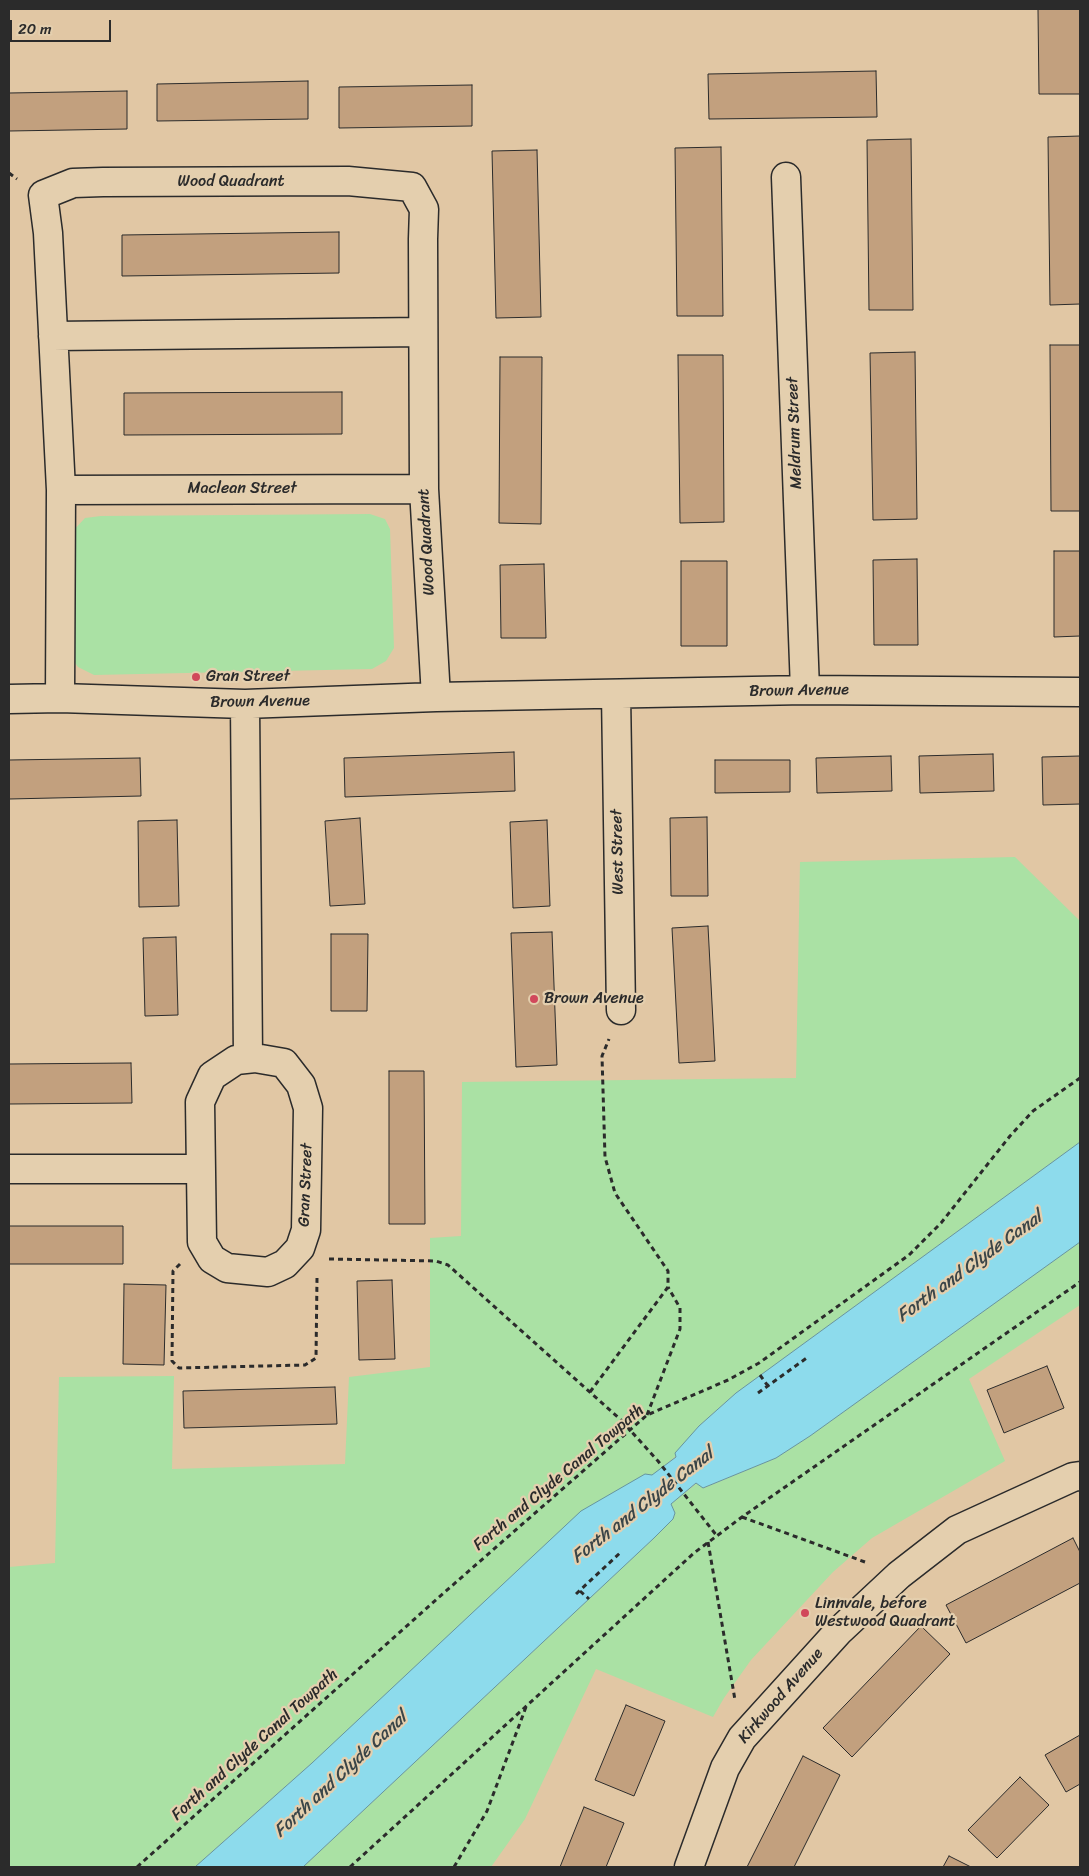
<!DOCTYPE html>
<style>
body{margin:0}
#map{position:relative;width:1089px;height:1876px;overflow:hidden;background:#e1c7a4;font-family:Sriracha,sans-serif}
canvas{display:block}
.frame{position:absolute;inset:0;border:10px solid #2b2b2b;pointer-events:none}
.scale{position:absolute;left:10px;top:20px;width:101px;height:22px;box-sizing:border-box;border:2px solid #2b2b2b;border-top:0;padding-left:6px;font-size:15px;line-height:18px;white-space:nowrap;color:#2b2b2b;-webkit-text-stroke:4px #e4cfae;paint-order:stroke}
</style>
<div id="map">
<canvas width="1089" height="1876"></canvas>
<div class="frame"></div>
<div class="scale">20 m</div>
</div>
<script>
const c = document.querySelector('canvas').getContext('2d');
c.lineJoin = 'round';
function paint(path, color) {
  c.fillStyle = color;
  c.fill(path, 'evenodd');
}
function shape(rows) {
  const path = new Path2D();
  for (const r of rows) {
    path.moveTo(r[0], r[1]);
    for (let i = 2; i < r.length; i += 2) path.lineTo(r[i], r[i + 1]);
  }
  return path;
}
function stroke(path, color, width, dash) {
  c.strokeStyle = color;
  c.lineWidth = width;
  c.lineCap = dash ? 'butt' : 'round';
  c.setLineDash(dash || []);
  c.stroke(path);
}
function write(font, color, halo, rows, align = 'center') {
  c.font = font + ' Sriracha,sans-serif';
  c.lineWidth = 4.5;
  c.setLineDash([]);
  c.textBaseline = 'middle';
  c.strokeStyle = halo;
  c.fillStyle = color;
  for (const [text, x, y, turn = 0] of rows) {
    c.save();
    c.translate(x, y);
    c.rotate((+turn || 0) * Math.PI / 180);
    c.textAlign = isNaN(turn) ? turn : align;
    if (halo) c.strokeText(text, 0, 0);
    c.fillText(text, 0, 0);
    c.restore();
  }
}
paint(shape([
 [370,514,385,519,390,529,394,648,386,661,372,669,94,675,78,667,72,659,71,533,85,518,101,516],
 [1015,857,1080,921,1080,1142,736,1393,699,1426,676,1456,312,1763,195,1867,9,1867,9,1567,55,1563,59,1377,174,1376,172,1469,345,1464,349,1377,430,1367,430,1238,461,1236,462,1082,796,1078,800,862],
 [1080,1242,1080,1305,969,1379,1005,1461,872,1538,833,1572,751,1660,724,1698,713,1717,596,1669,525,1819,491,1867,303,1867,654,1538,673,1519,675,1513,671,1504,697,1483,704,1488,776,1458,810,1436]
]), '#aae1a4');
const water = shape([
 [1080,1142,1080,1242,810,1436,776,1458,703,1488,696,1483,671,1504,675,1513,673,1519,654,1538,303,1867,195,1867,312,1763,581,1511,645,1474,652,1475,676,1457,675,1453,699,1426,736,1393,1080,1142]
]);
paint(water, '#8ddbec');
stroke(water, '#66959f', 1);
const building = shape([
 [1038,9,1080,9,1080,94,1039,94,1038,9],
 [876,71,877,117,709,119,708,74,876,71],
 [308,81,308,119,157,121,157,84,308,81],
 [472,85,472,126,339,128,339,87,472,85],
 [127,91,127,129,9,131,9,93,127,91],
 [1080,136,1080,304,1050,305,1048,137,1080,136],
 [911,139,913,310,869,310,867,140,911,139],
 [721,147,723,316,677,316,675,148,721,147],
 [537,150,541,317,496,318,492,151,537,150],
 [339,232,339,273,122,276,122,235,339,232],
 [1050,345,1080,345,1080,511,1051,511,1050,345],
 [915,352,917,519,873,520,870,353,915,352],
 [678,355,723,355,724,522,680,523,678,355],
 [500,357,542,357,541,524,499,523,500,357],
 [342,392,342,434,124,435,124,393,342,392],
 [1054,551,1080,551,1080,636,1054,637,1054,551],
 [917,559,918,645,874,645,873,560,917,559],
 [681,561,727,561,727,646,681,646,681,561],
 [544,564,546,638,501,638,500,565,544,564],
 [514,752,515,791,345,797,344,758,514,752],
 [993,754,994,791,920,793,919,756,993,754],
 [891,756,892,791,817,793,816,758,891,756],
 [1080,756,1080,804,1043,805,1042,757,1080,756],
 [140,758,141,796,9,799,9,760,140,758],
 [715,760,790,760,790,792,715,793,715,760],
 [707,817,708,896,671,896,670,818,707,817],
 [360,818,365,904,330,906,325,821,360,818],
 [177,820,179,906,139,907,138,821,177,820],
 [547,820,550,906,513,908,510,822,547,820],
 [708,926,715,1061,679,1063,672,928,708,926],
 [552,932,557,1065,516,1067,511,933,552,932],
 [331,934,368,934,367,1011,331,1011,331,934],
 [176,937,178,1015,145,1016,143,938,176,937],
 [131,1063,132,1103,9,1104,9,1064,131,1063],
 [389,1071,424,1071,425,1224,389,1224,389,1071],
 [9,1226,123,1226,123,1264,9,1264,9,1226],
 [392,1280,395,1359,359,1360,357,1281,392,1280],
 [124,1284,166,1285,164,1365,123,1364,124,1284],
 [1047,1366,1064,1408,1004,1433,987,1390,1047,1366],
 [335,1387,337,1424,184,1428,183,1391,335,1387],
 [1073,1538,1080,1552,1080,1583,966,1643,946,1605,1073,1538],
 [921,1626,950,1654,852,1757,823,1728,921,1626],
 [626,1705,665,1721,634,1796,595,1780,626,1705],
 [1080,1735,1080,1784,1066,1792,1045,1755,1080,1735],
 [803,1756,840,1775,794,1867,747,1867,803,1756],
 [1020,1777,1049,1805,997,1858,968,1830,1020,1777],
 [584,1807,624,1823,606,1867,560,1867,584,1807],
 [949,1856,971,1867,943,1867,949,1856]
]);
paint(building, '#c2a07e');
stroke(building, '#2b2b2b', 1);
const minor = shape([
 [786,177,805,690],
 [53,336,423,332],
 [61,490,424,489],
 [616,694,621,1010],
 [60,698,61,490,48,233,43,195,73,183,103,182,348,181,412,187,424,209,423,239,424,489,436,697],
 [9,699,60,698,245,704,436,697,805,690,1080,692],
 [245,704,248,1058],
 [255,1058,284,1063,301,1085,308,1108,306,1230,300,1248,285,1264,268,1272,227,1268,212,1259,202,1242,200,1102,212,1076,236,1060,255,1058],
 [9,1169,200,1169],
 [689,1867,725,1768,742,1738,838,1632,899,1575,957,1530,1073,1477,1080,1476]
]);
stroke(minor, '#2b2b2b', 31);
stroke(shape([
 [9,173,17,179],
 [329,1259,436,1261,448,1265,621,1420,658,1461,717,1536],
 [180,1264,173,1271,172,1361,179,1368,305,1365,316,1358,317,1278],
 [760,1375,768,1386],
 [590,1392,668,1287,668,1271,615,1193,605,1157,602,1056,609,1039],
 [758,1393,808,1357],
 [647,1415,680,1329,680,1308,668,1287],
 [742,1517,865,1562],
 [708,1542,735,1700],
 [580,1591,589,1599],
 [576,1594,621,1552],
 [137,1867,438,1598,647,1415,728,1380,759,1363,909,1255,941,1223,1010,1136,1033,1111,1080,1078],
 [350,1867,694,1553,742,1517,1080,1282],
 [454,1867,487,1811,526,1707]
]), '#2b2b2b', 3, [5, 4]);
stroke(minor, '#e4cfae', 28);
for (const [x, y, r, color] of [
 [196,677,5,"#d1495b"],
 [534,999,5,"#d1495b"],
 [805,1613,5,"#d1495b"]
]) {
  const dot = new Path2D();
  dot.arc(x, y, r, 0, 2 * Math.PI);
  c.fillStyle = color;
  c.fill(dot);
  stroke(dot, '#e4cfae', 2);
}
write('16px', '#2b2b2b', '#e4cfae', [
 ["Wood Quadrant",231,182],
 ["Meldrum Street",795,433,-92],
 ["Maclean Street",242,489],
 ["Wood Quadrant",427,542,-93],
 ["Brown Avenue",799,691,-1],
 ["Brown Avenue",260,702,-1],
 ["West Street",618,852,-91],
 ["Gran Street",306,1185,-88],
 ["Forth and Clyde Canal Towpath",559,1478,-40],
 ["Kirkwood Avenue",781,1696,-49],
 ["Forth and Clyde Canal Towpath",255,1745,-42]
]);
write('16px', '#2b2b2b', '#e4cfae', [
 ["Gran Street",206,677],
 ["Brown Avenue",544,999],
 ["Linnvale, before",815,1604],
 ["Westwood Quadrant",815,1622]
], 'left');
write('italic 18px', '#3a4548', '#e4cfae', [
 ["Forth and Clyde Canal",970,1267,-36],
 ["Forth and Clyde Canal",643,1506,-38],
 ["Forth and Clyde Canal",341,1775,-43]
]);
</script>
